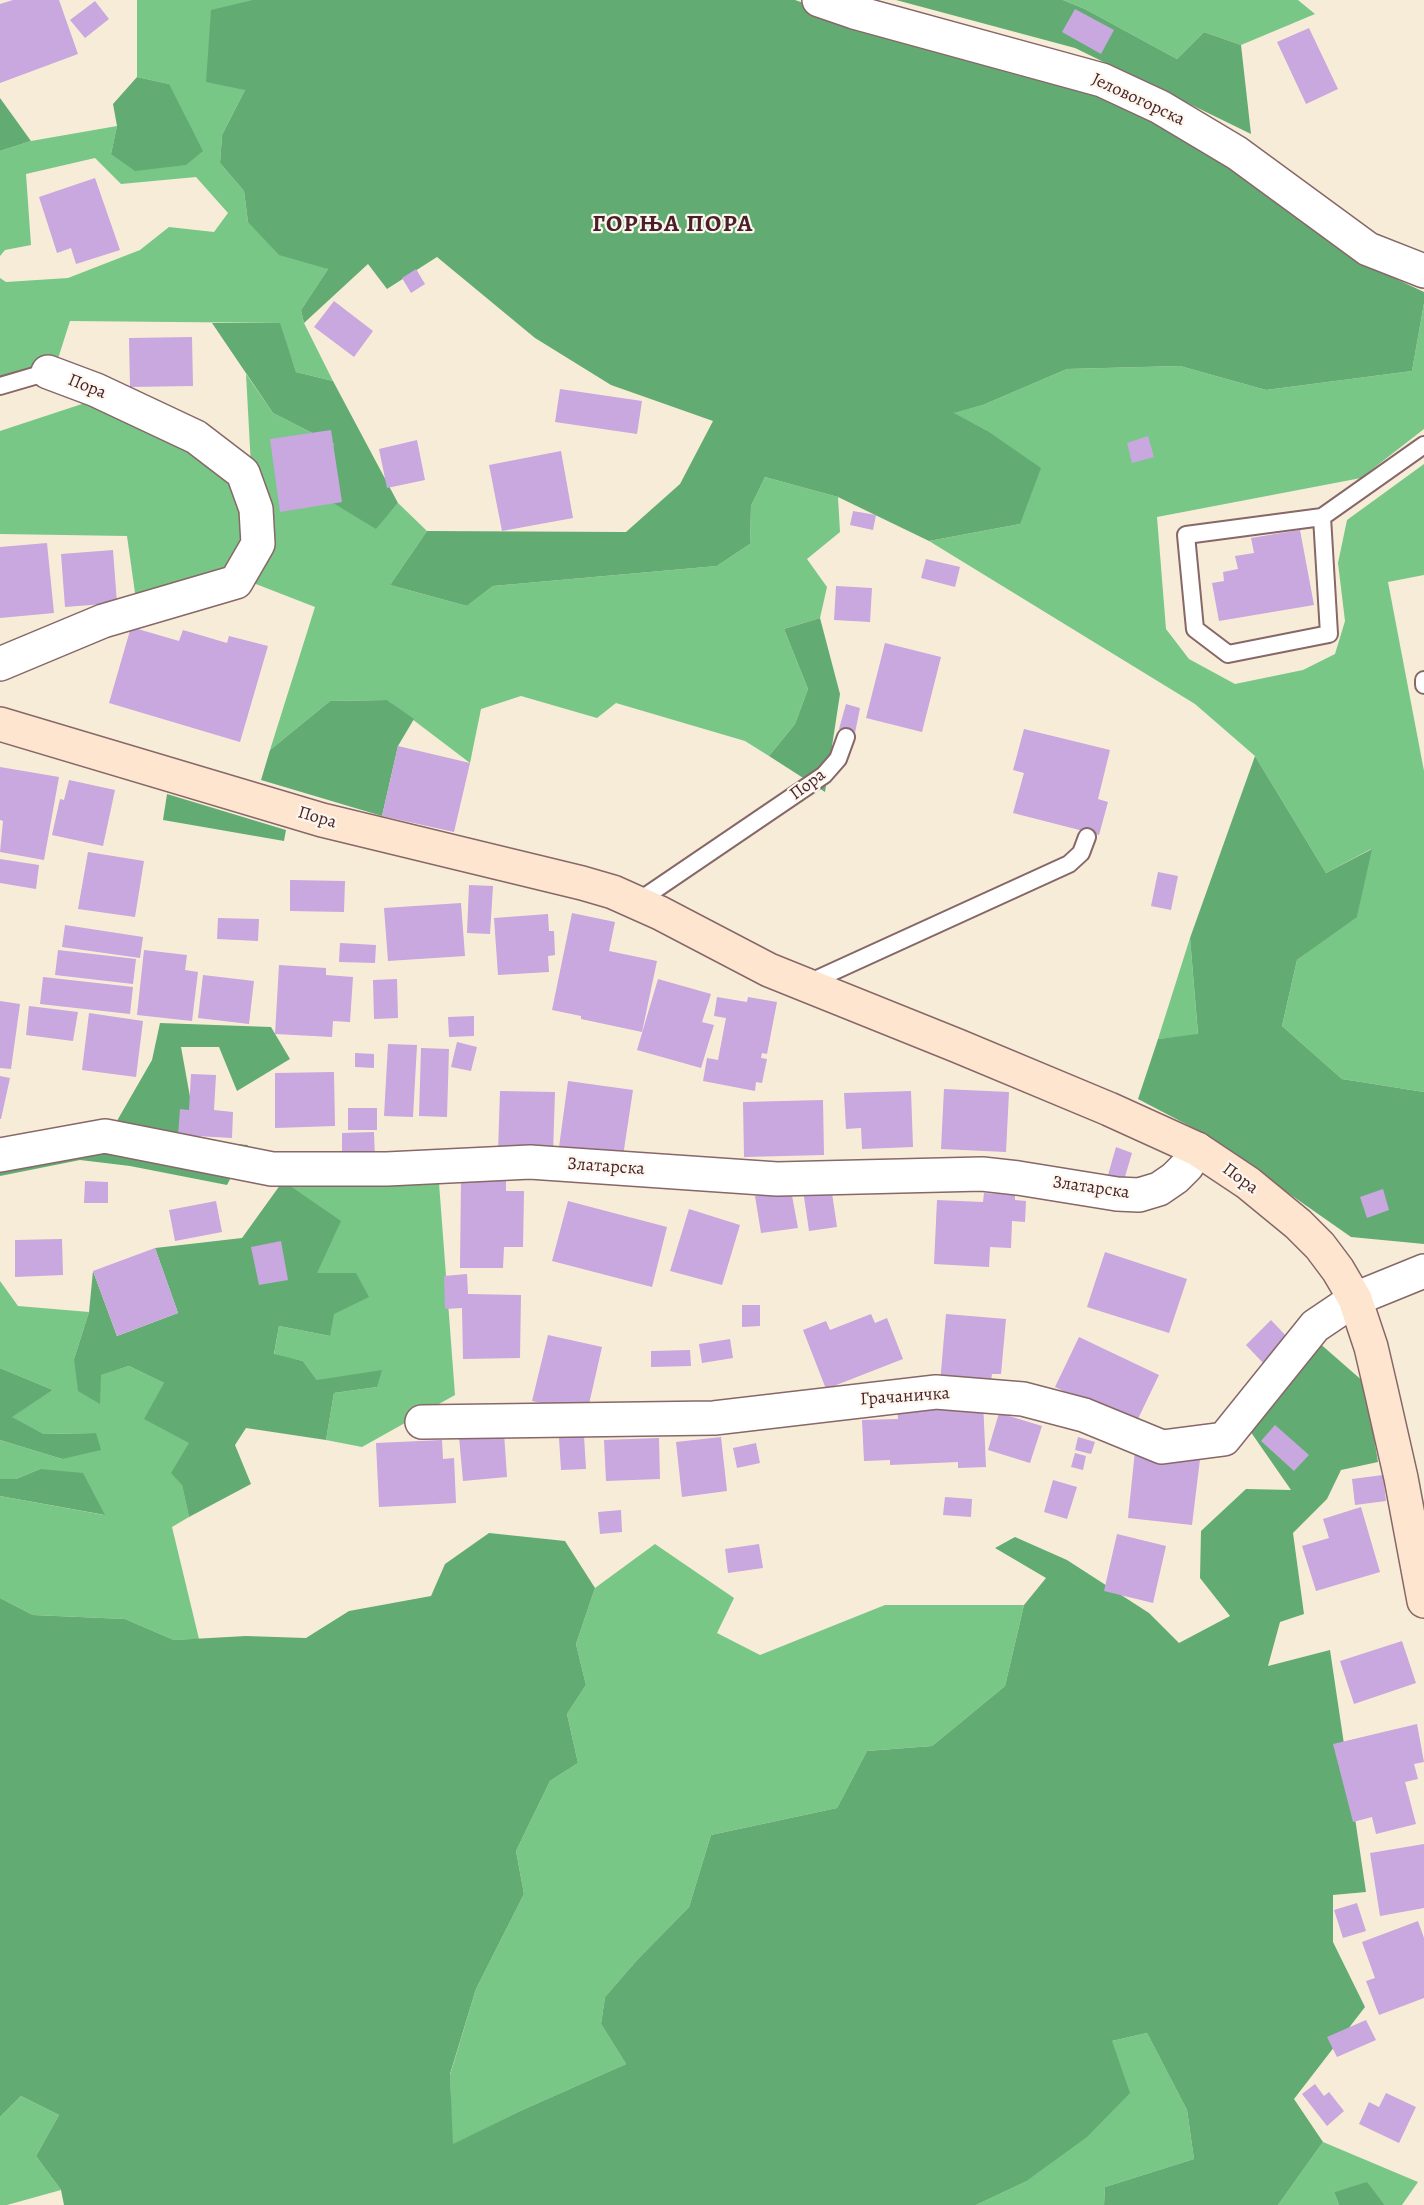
<!DOCTYPE html>
<meta charset="utf-8">
<style>
body{margin:0}
canvas{display:block;background:#f7ecd8}
</style>
<canvas width="1424" height="2205"></canvas>
<script>
const c = document.querySelector('canvas').getContext('2d');
c.lineJoin = 'round';
function paint(path, color) {
  c.fillStyle = color;
  c.fill(path, 'evenodd');
}
function shape(rows) {
  const path = new Path2D();
  for (const r of rows) {
    path.moveTo(r[0], r[1]);
    for (let i = 2; i < r.length; i += 2) path.lineTo(r[i], r[i + 1]);
  }
  return path;
}
function stroke(path, color, width, dash) {
  c.strokeStyle = color;
  c.lineWidth = width;
  c.lineCap = dash ? 'butt' : 'round';
  c.setLineDash(dash || []);
  c.stroke(path);
}
function write(font, color, halo, rows, align = 'center') {
  c.font = font + ' Alegreya,serif';
  c.lineWidth = 4.5;
  c.setLineDash([]);
  c.textBaseline = 'middle';
  c.strokeStyle = halo;
  c.fillStyle = color;
  for (const [text, x, y, turn = 0] of rows) {
    c.save();
    c.translate(x, y);
    c.rotate((+turn || 0) * Math.PI / 180);
    c.textAlign = isNaN(turn) ? turn : align;
    if (halo) c.strokeText(text, 0, 0);
    c.fillText(text, 0, 0);
    c.restore();
  }
}
paint(shape([
 [137,0,253,0,245,90,222,135,220,163,244,191,248,222,328,269,301,310,304,323,333,381,296,372,279,323,70,321,55,368,0,379,0,278,6,282,68,278,140,250,169,227,214,232,228,213,196,177,121,184,95,158,26,174,31,245,5,250,0,256,0,151,31,141,117,126,111,154,169,84,137,77],
 [1063,0,1298,0,1315,14,1241,45,1204,32,1177,59,1085,9],
 [1424,303,1424,429,1361,478,1157,517,1166,629,1189,659,1235,684,1303,670,1335,654,1345,621,1338,563,1347,520,1424,464,1424,575,1388,582,1424,771,1424,1092,1342,1079,1282,1026,1297,960,1357,916,1371,849,1326,873,1255,756,1195,704,929,541,1020,524,986,430,953,413,983,405,1067,369,1180,366,1266,390,1412,371],
 [246,374,273,413,334,444,313,491,376,528,398,503,427,531,390,585,467,606,493,586,717,566,750,544,751,506,765,477,838,497,840,532,807,559,827,587,820,618,784,629,808,689,795,724,769,756,745,741,616,703,597,718,521,696,481,709,470,763,387,700,330,701,270,750,315,607,225,572,136,600,127,536,0,534,0,431,91,401,251,466],
 [1190,938,1198,1035,1158,1039],
 [283,1181,439,1183,455,1395,362,1447,326,1440,334,1393,377,1387,317,1380,303,1361,274,1355,279,1326,330,1336,317,1273],
 [0,1281,18,1306,89,1312,74,1359,100,1375,129,1366,164,1383,190,1443,182,1484,189,1517,172,1527,199,1639,174,1640,125,1619,33,1615,0,1598,0,1496,104,1515,40,1469,16,1479,0,1479,0,1440,62,1459,96,1433,44,1434,11,1417,53,1390,0,1368],
 [655,1544,734,1598,717,1633,760,1655,885,1605,1024,1605,1005,1686,932,1746,867,1751,837,1808,711,1835,689,1907,638,1959,605,1997,601,2024,626,2064,520,2111,452,2145,450,2075,476,1989,524,1894,516,1851,550,1781,578,1763,567,1714,586,1685,576,1644,595,1588],
 [1147,2033,1187,2110,1194,2159,1105,2187,1104,2205,976,2205,1025,2182,1112,2041],
 [21,2096,59,2115,36,2156,61,2190,7,2205,0,2205,0,2117],
 [1323,2142,1418,2182,1402,2205,1385,2205,1367,2183,1334,2192,1339,2205,1278,2205]
]), '#78c787');
paint(shape([
 [253,0,795,0,928,46,1124,92,1364,264,1424,292,1424,303,1412,371,1266,390,1180,366,1067,369,983,405,954,413,986,430,1041,468,1020,524,929,541,838,497,765,477,751,506,750,544,717,566,493,586,467,606,390,585,427,531,626,532,680,484,713,421,611,385,535,338,437,257,387,289,368,264,304,323,301,310,328,269,279,255,248,222,244,191,220,163,222,135,245,90,206,82,211,10],
 [896,0,1063,0,1085,9,1177,59,1204,32,1241,45,1251,134,1075,48],
 [137,77,169,84,203,151,186,165,135,171,111,154,117,126,113,104],
 [0,98,31,141,0,151],
 [212,323,280,323,296,372,333,381,398,503,376,529,313,491,334,444,273,413],
 [820,618,840,694,825,792,769,756,795,724,808,689,784,629],
 [387,700,414,719,398,746,382,816,261,780,270,750,330,701],
 [1255,756,1326,873,1372,849,1357,917,1297,960,1282,1026,1342,1079,1424,1092,1424,1244,1351,1237,1201,1132,1138,1099,1158,1039,1198,1034,1190,938],
 [167,794,286,830,284,841,163,820],
 [160,1023,271,1027,290,1059,237,1091,219,1047,181,1047,198,1141,248,1145,227,1185,130,1166,80,1160,0,1176,0,1147,114,1126,152,1060],
 [283,1181,341,1221,317,1273,356,1273,369,1297,334,1314,330,1336,279,1326,274,1354,303,1361,317,1380,382,1370,377,1387,334,1393,326,1440,246,1428,235,1445,251,1484,189,1517,182,1485,171,1473,189,1443,144,1419,164,1383,129,1366,101,1375,100,1404,78,1391,74,1359,89,1312,93,1271,117,1336,178,1313,155,1248,242,1238],
 [1317,1341,1365,1383,1378,1462,1341,1470,1327,1499,1293,1533,1304,1614,1280,1622,1268,1666,1330,1650,1366,1892,1333,1895,1333,1942,1365,2007,1294,2099,1323,2142,1278,2205,1104,2205,1105,2187,1194,2159,1187,2110,1147,2033,1112,2041,1130,2093,1087,2137,1025,2182,976,2205,64,2205,61,2190,36,2156,59,2115,21,2096,0,2117,0,1598,33,1615,125,1619,174,1640,246,1636,306,1638,349,1611,431,1596,445,1564,489,1533,565,1541,595,1588,576,1644,586,1685,567,1714,578,1763,550,1781,516,1851,524,1894,476,1989,450,2074,453,2144,520,2111,626,2064,601,2024,605,1997,638,1959,689,1907,711,1835,837,1808,867,1751,932,1746,1005,1686,1024,1605,1046,1578,995,1548,1015,1537,1067,1560,1149,1613,1179,1643,1230,1616,1200,1578,1201,1531,1246,1489,1291,1490,1248,1428],
 [0,1368,53,1390,12,1417,44,1434,96,1433,101,1450,62,1459,0,1440],
 [40,1469,83,1473,105,1515,0,1496,0,1479,16,1479],
 [1367,2182,1385,2205,1339,2205,1334,2192]
]), '#62ac74');
paint(shape([
 [13,0,59,0,78,54,0,83,0,4],
 [95,1,109,19,85,38,70,20],
 [1075,9,1114,30,1101,54,1062,32],
 [1309,28,1338,89,1306,104,1277,42],
 [95,178,120,250,76,264,71,248,57,253,39,197],
 [416,269,425,284,411,293,402,278],
 [334,301,373,331,354,357,314,327],
 [192,337,193,386,130,387,129,338],
 [560,389,642,401,637,434,555,422],
 [331,430,342,502,280,512,270,439],
 [1148,436,1154,457,1132,463,1127,443],
 [417,440,425,480,387,488,379,449],
 [561,451,573,518,502,531,489,465],
 [853,511,876,515,873,530,850,525],
 [1300,530,1314,605,1219,621,1212,583,1224,581,1223,572,1238,569,1235,556,1254,553,1251,538],
 [47,543,54,613,0,618,0,547],
 [113,550,117,603,65,607,61,554],
 [926,559,960,567,955,587,921,578],
 [836,586,872,588,870,622,834,620],
 [131,627,179,641,183,630,227,643,229,636,268,646,240,742,109,703],
 [885,643,941,657,922,732,866,718],
 [846,704,860,708,855,733,839,729],
 [1024,729,1110,750,1098,799,1108,802,1099,835,1013,813,1024,773,1013,770],
 [398,746,470,763,454,832,382,816],
 [0,767,59,777,44,860,0,852,3,821,0,820],
 [69,780,115,790,103,846,52,835,60,799,64,800],
 [88,852,144,861,135,917,78,909],
 [0,859,39,865,36,889,0,883],
 [1158,872,1178,876,1171,910,1151,906],
 [290,880,345,881,344,912,290,911],
 [469,885,493,886,490,934,467,933],
 [461,903,465,956,388,961,384,908],
 [572,913,615,922,609,951,657,961,642,1032,581,1019,581,1016,552,1010],
 [548,914,549,931,554,931,555,955,548,956,549,972,498,975,494,918],
 [218,918,259,919,258,941,217,939],
 [65,925,143,937,140,958,62,947],
 [340,943,376,945,375,963,339,962],
 [58,950,136,959,133,984,55,975],
 [144,950,187,955,185,970,198,972,192,1021,137,1015],
 [279,965,326,968,326,975,353,977,350,1022,333,1021,332,1037,275,1034],
 [203,975,254,981,249,1024,198,1018],
 [43,977,133,987,130,1014,40,1004],
 [397,979,398,1018,374,1019,373,980],
 [658,979,711,994,702,1022,714,1025,701,1068,637,1050],
 [717,997,747,1002,748,997,777,1002,767,1054,762,1053,761,1058,767,1059,762,1083,756,1082,755,1091,703,1081,707,1058,718,1060,726,1018,714,1016],
 [0,1001,20,1004,11,1069,0,1068],
 [29,1006,78,1012,73,1041,26,1035],
 [89,1013,143,1021,136,1077,82,1070],
 [474,1016,474,1036,449,1037,448,1017],
 [457,1042,477,1047,471,1071,451,1067],
 [388,1044,417,1045,413,1117,384,1116],
 [421,1048,449,1049,447,1117,419,1116],
 [355,1053,374,1054,374,1068,355,1067],
 [334,1072,335,1126,275,1128,275,1073],
 [191,1074,216,1075,214,1110,233,1112,232,1138,178,1135,180,1109,189,1110],
 [0,1076,10,1078,1,1119,0,1119],
 [568,1081,633,1090,623,1156,559,1147],
 [944,1089,1009,1092,1006,1152,941,1149],
 [500,1091,555,1092,553,1153,498,1152],
 [911,1091,913,1147,862,1149,861,1128,846,1129,844,1093],
 [823,1100,824,1155,744,1157,743,1102],
 [348,1108,377,1108,377,1130,348,1130],
 [374,1132,375,1160,342,1161,342,1133],
 [1116,1147,1132,1153,1124,1180,1108,1175],
 [461,1180,506,1181,506,1191,524,1191,523,1247,504,1247,503,1268,460,1268],
 [85,1181,108,1182,108,1203,84,1203],
 [831,1186,837,1227,809,1231,803,1190],
 [1383,1189,1389,1210,1367,1218,1360,1197],
 [791,1190,798,1228,761,1233,755,1196],
 [984,1193,1015,1195,1015,1200,1026,1201,1025,1222,1012,1221,1011,1248,990,1247,989,1267,934,1264,937,1200,983,1202],
 [216,1201,222,1232,175,1241,169,1210],
 [568,1201,667,1227,652,1287,552,1261],
 [689,1209,740,1225,722,1285,670,1271],
 [62,1239,63,1275,15,1277,15,1240],
 [281,1241,288,1280,259,1285,251,1247],
 [155,1248,178,1313,117,1336,93,1271],
 [1105,1252,1187,1279,1169,1333,1087,1307],
 [467,1274,468,1294,521,1295,520,1358,463,1359,462,1308,445,1309,444,1276],
 [742,1305,760,1305,760,1326,742,1327],
 [871,1314,875,1323,887,1318,903,1359,826,1389,803,1330,826,1321,830,1330],
 [946,1314,1006,1319,1001,1374,992,1374,990,1387,940,1383],
 [1271,1320,1289,1339,1263,1363,1246,1345],
 [548,1335,602,1347,587,1413,532,1401],
 [1079,1337,1159,1375,1135,1425,1055,1387],
 [730,1339,733,1358,702,1363,699,1344],
 [690,1350,691,1366,651,1367,651,1351],
 [983,1401,986,1467,958,1468,958,1462,890,1465,890,1460,864,1461,862,1420,898,1419,897,1405],
 [999,1413,1042,1426,1030,1463,988,1450],
 [1275,1425,1309,1455,1294,1471,1261,1441],
 [504,1433,507,1477,463,1481,459,1437],
 [584,1436,586,1469,561,1470,559,1438],
 [721,1437,727,1491,682,1497,676,1442],
 [1078,1437,1095,1442,1091,1454,1075,1450],
 [659,1438,660,1479,606,1481,604,1440],
 [442,1440,443,1459,454,1458,456,1503,379,1507,376,1443],
 [756,1443,760,1463,737,1468,733,1448],
 [1135,1451,1200,1459,1192,1525,1128,1518],
 [1075,1453,1086,1456,1083,1470,1071,1467],
 [1383,1475,1386,1501,1355,1505,1352,1479],
 [1053,1480,1077,1487,1067,1519,1044,1512],
 [945,1497,972,1499,971,1517,943,1515],
 [1361,1507,1380,1572,1316,1591,1302,1546,1329,1538,1323,1519],
 [621,1510,622,1532,600,1534,598,1512],
 [1117,1534,1166,1546,1153,1603,1104,1591],
 [759,1544,763,1568,728,1573,725,1549],
 [1402,1641,1416,1683,1354,1704,1340,1661],
 [1417,1724,1424,1762,1414,1764,1418,1779,1405,1782,1416,1824,1376,1834,1372,1817,1353,1822,1333,1744],
 [1424,1844,1424,1908,1380,1916,1370,1853],
 [1357,1903,1366,1931,1343,1938,1334,1910],
 [1418,1921,1424,1938,1424,1998,1379,2015,1366,1981,1375,1978,1362,1942],
 [1366,2020,1376,2040,1337,2057,1327,2037],
 [1315,2084,1324,2096,1329,2092,1344,2111,1327,2126,1302,2094],
 [1386,2093,1416,2107,1399,2143,1359,2124,1369,2102,1379,2107]
]), '#c9a7df');
const lane = shape([
 [0,386,48,372],
 [1322,517,1329,634,1228,654,1195,629,1186,535,1322,517,1424,445],
 [1424,680,1424,685],
 [637,902,824,775,838,759,846,737],
 [806,984,1069,864,1081,853,1087,837]
]);
const street = shape([
 [819,0,854,12,1102,80,1160,107,1237,153,1368,249,1424,271],
 [0,664,103,621,236,582,258,544,256,509,243,473,196,437,96,390,48,372],
 [0,1155,105,1136,272,1169,387,1169,530,1162,777,1179,982,1174,1018,1178,1117,1194,1139,1195,1159,1189,1175,1178,1187,1166,1197,1149],
 [422,1422,714,1418,936,1392,1023,1399,1084,1415,1162,1447,1224,1439,1315,1326,1355,1299,1424,1271]
]);
const secondary = shape([
 [0,724,322,820,582,883,613,892,660,913,769,970,958,1046,1109,1109,1197,1149,1248,1183,1298,1224,1320,1246,1338,1270,1355,1299,1371,1347,1381,1390,1401,1478,1424,1601]
]);
stroke(lane, '#876768', 20);
stroke(street, '#876768', 36);
stroke(secondary, '#876768', 36);
stroke(lane, '#fff', 16);
stroke(street, '#fff', 33);
stroke(secondary, '#fde5d0', 33);
write('18px', '#4a1f2b', '#fbf7ec', [
 ["Јеловогорска",1138,100,25],
 ["Пора",87,387,22],
 ["Пора",808,785,-37],
 ["Пора",317,818,16],
 ["Златарска",606,1167,4],
 ["Пора",1240,1179,36],
 ["Златарска",1091,1188,8],
 ["Грачаничка",905,1397,-4]
]);
c.letterSpacing = '1.5px';
write('bold 24px', '#4a1f2b', '#fbf7ec', [
 ["ГОРЊА ПОРА",673,225]
]);
c.letterSpacing = '0px';
</script>
